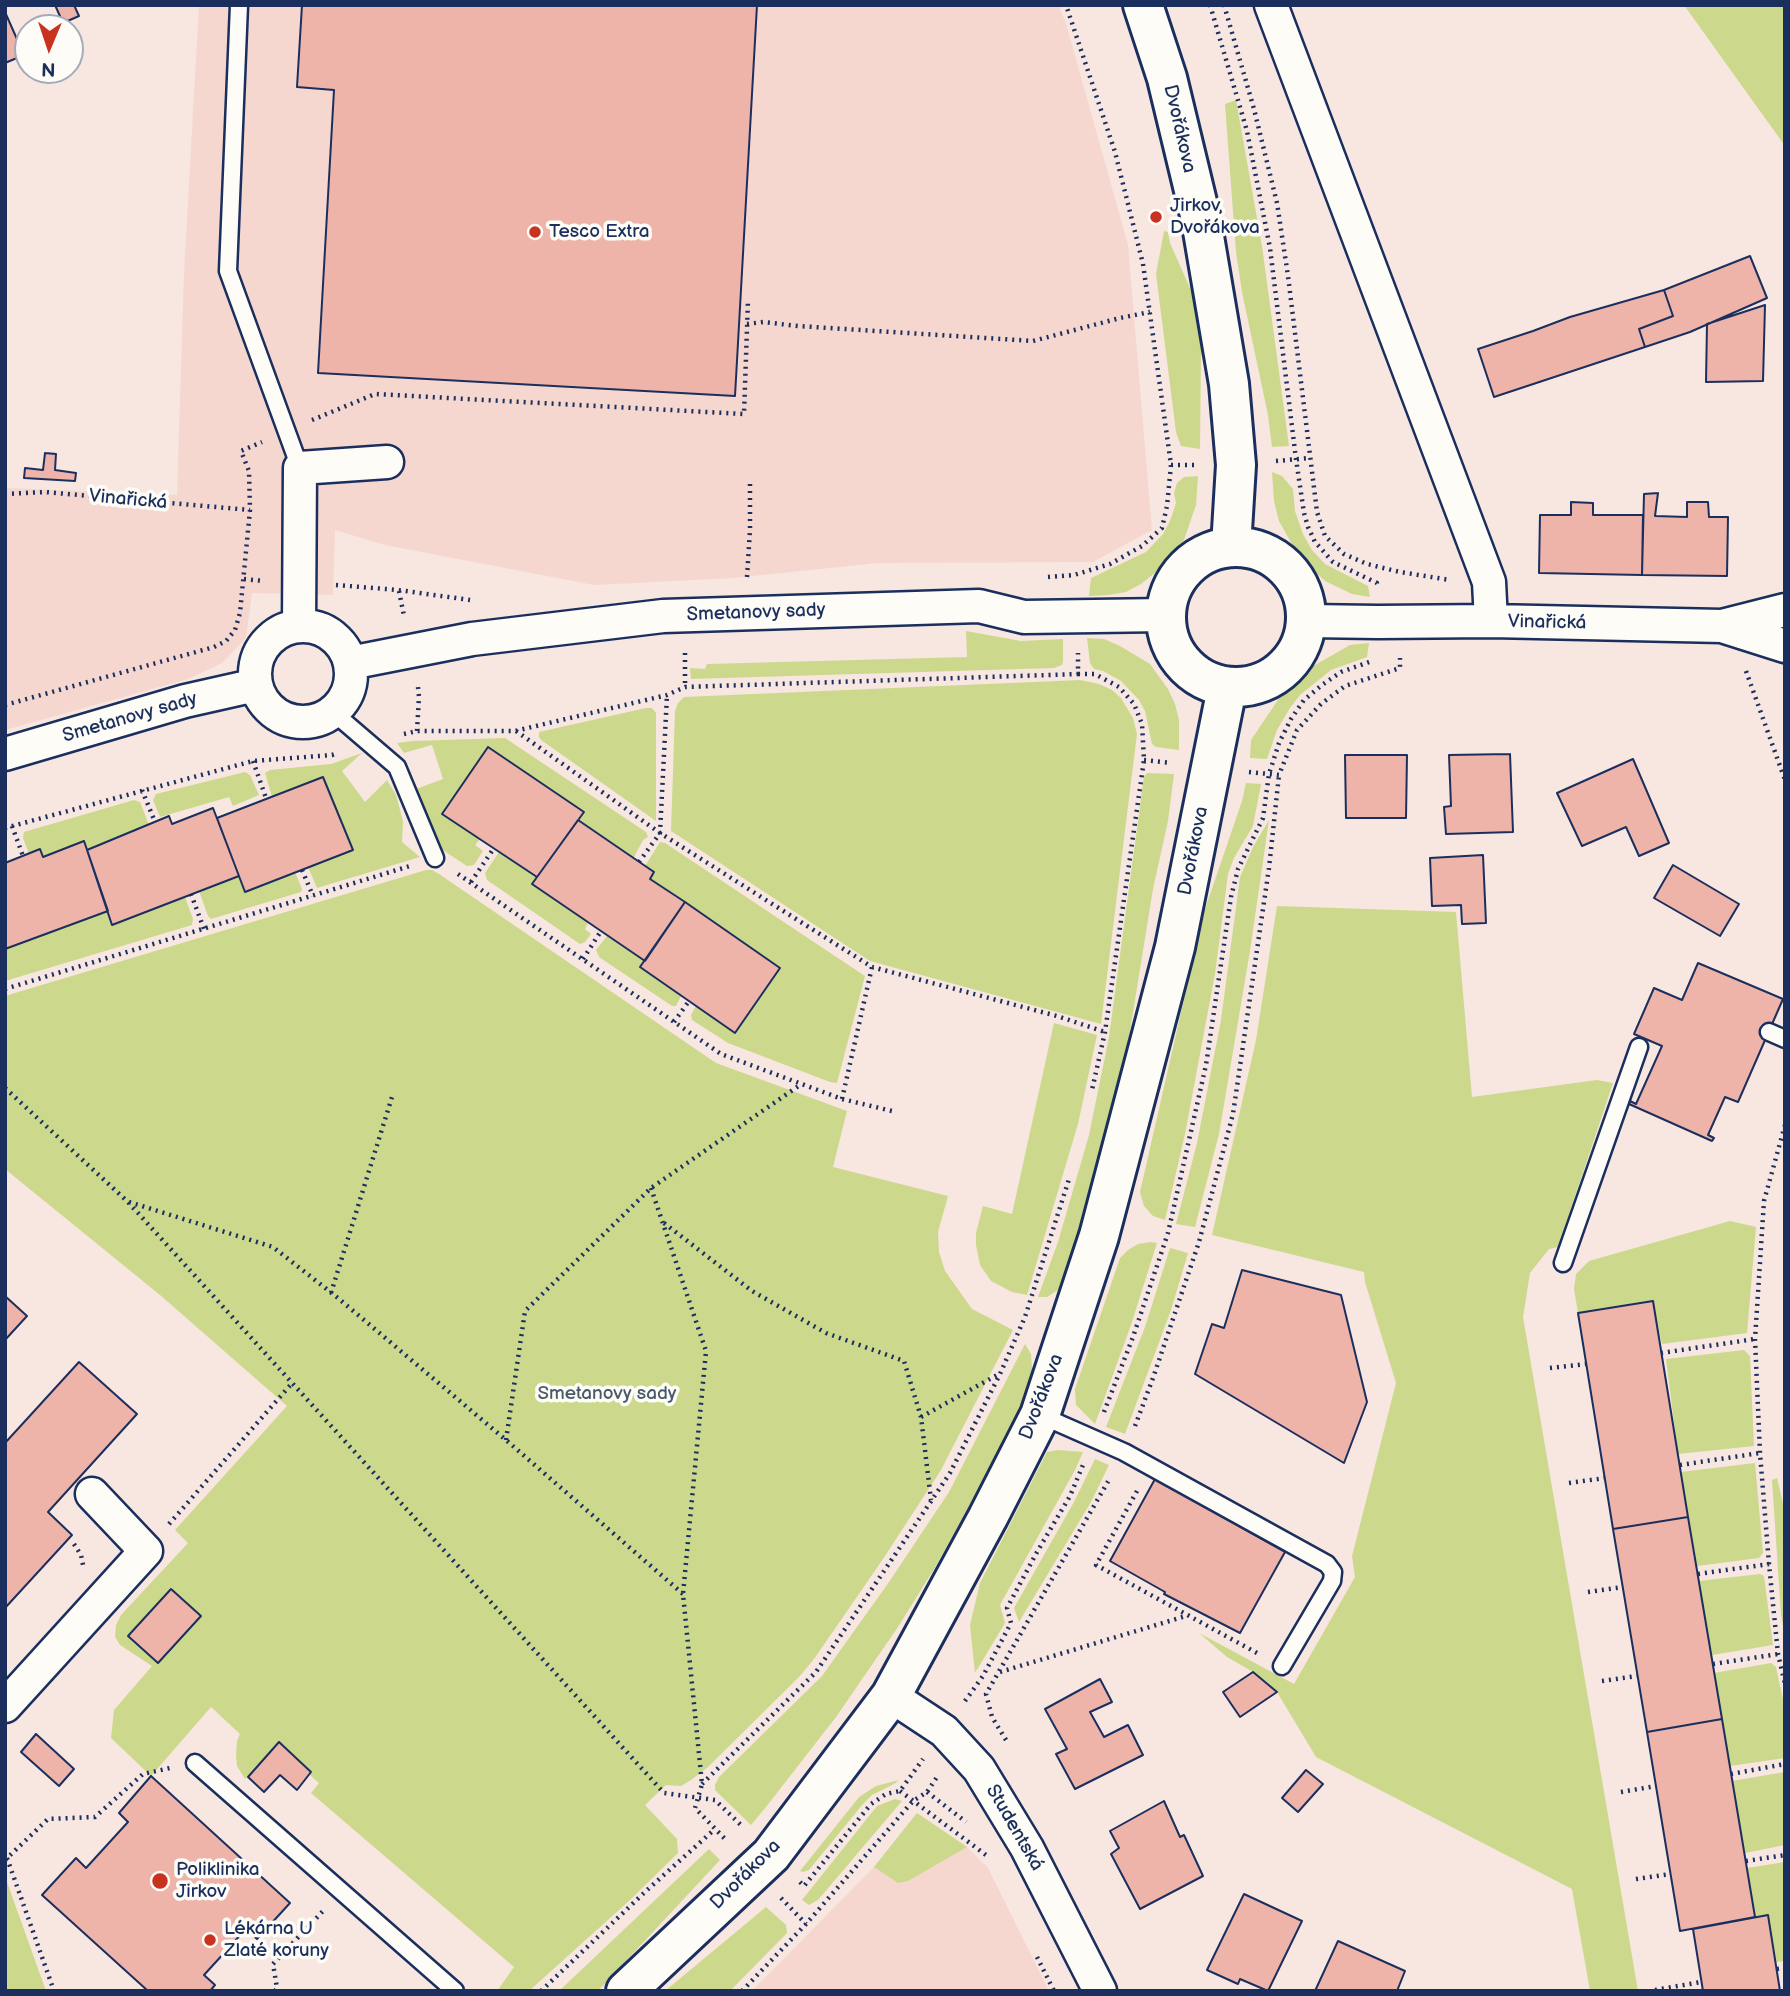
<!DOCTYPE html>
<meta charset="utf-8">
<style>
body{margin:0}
#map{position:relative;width:1790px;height:1996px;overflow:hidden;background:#f8e6e0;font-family:"Balsamiq Sans",sans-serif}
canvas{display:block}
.frame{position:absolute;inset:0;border:7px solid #1b2f5e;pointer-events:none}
.north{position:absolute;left:14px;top:14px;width:70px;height:70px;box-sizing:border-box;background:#fdfcf7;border:2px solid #a3aaba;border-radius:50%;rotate:182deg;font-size:19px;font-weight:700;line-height:28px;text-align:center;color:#1b2f5e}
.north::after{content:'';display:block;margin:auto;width:24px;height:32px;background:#c8321e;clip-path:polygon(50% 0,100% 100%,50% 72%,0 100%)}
</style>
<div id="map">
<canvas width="1790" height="1996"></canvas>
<div class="frame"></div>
<div class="north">N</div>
</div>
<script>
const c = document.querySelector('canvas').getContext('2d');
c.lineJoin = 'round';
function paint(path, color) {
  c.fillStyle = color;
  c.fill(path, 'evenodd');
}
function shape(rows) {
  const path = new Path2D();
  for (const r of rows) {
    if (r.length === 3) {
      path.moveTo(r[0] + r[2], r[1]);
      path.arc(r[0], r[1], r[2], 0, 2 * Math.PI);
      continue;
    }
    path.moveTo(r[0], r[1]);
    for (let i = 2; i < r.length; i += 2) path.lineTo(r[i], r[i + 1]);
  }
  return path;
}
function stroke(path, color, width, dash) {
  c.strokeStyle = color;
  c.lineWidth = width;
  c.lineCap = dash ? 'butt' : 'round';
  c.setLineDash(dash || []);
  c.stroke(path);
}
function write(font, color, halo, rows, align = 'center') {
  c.font = font + ' "Balsamiq Sans",sans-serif';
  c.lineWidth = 7;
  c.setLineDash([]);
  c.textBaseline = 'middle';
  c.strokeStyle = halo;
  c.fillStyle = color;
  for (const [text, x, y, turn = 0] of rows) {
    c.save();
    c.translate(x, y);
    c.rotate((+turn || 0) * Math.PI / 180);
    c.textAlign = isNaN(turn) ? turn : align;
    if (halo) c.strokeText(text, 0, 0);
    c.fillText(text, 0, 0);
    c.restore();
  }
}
paint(shape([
 [199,5,1059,5,1067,27,1128,245,1152,530,1093,562,878,563,733,578,594,585,385,545,335,530,333,595,252,593,246,638,222,663,188,679,5,730,5,488,177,495,184,274],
 [917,1813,967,1847,988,1868,1049,1991,752,1991,874,1867]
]), '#f5d7d0');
paint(shape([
 [1684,5,1785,5,1785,146],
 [1236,100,1262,246,1289,446,1272,447,1268,415,1242,292,1236,252,1225,104],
 [1164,231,1168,232,1170,243,1197,304,1201,348,1200,449,1181,446,1176,432,1156,274],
 [1272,472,1282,476,1293,489,1295,511,1303,534,1312,550,1325,564,1368,586,1370,597,1352,594,1325,581,1298,555,1279,521,1274,501],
 [1198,476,1196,505,1184,540,1171,560,1141,584,1126,592,1108,595,1089,596,1091,578,1146,552,1163,534,1170,521,1176,503,1174,493,1177,483,1184,477],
 [966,631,1021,641,1063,639,1063,662,1062,665,1054,668,691,679,690,668,705,669,707,664,967,657],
 [1087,638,1104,639,1120,646,1150,664,1168,689,1175,704,1179,720,1179,750,1156,747,1152,744,1145,711,1139,700,1121,681,1103,671,1094,669,1090,663],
 [1369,643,1367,657,1331,670,1300,695,1290,708,1277,730,1267,759,1250,758,1251,740,1286,688,1308,669,1350,645],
 [1080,680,1099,684,1112,690,1121,698,1133,718,1137,734,1101,1024,870,961,671,831,675,711,678,703,684,697],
 [646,708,652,708,656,713,656,821,541,740,539,737,539,732],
 [505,738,646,832,648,837,643,840,633,859,578,820,583,813,488,748,442,813,480,839,475,845,483,851,474,865,467,866,444,851,435,839,429,826,416,789,443,779,432,745,404,753,397,743,413,741],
 [362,753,342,771,365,802,387,780,396,795,403,821,402,842,420,857,317,888,308,867,353,850,323,777,272,797,265,773,270,770,331,764],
 [245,772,250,775,259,795,233,806,229,797,160,817,153,800,156,794],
 [1148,773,1174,774,1168,821,1153,889,1122,1080,1107,1149,1064,1286,1047,1297,1038,1297,1058,1242,1089,1135,1109,1037,1144,776],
 [1246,783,1261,784,1253,826,1234,858,1228,874,1215,974,1185,1134,1165,1220,1153,1216,1144,1206,1140,1192,1204,912,1242,801],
 [134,800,140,802,149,825,87,850,83,841,43,857,29,854,23,838,24,832],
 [1269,820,1250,951,1219,1134,1195,1227,1176,1224,1197,1143,1221,1020,1240,877,1253,847],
 [660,842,665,843,865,976,837,1083,830,1082,728,1043,692,1020,691,1015,696,1006,736,1033,780,968,650,879,654,872,645,866],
 [499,852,537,877,533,885,588,923,585,929,591,934,585,942,580,944,487,880,485,873],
 [426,870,432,870,439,874,716,1063,847,1111,833,1167,948,1196,938,1232,939,1252,945,1271,972,1309,1013,1330,941,1470,883,1559,814,1659,799,1677,708,1767,691,1780,681,1786,666,1785,645,1805,677,1839,678,1853,630,1900,529,1991,497,1991,514,1967,311,1793,319,1783,310,1775,311,1771,279,1742,245,1779,237,1766,236,1755,237,1741,240,1734,211,1707,151,1776,111,1738,114,1710,152,1666,120,1645,115,1637,116,1625,121,1615,188,1543,175,1530,287,1406,160,1295,5,1169,5,996],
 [295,872,302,889,301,892,211,919,208,916,199,891,239,876,245,891],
 [185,897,193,919,192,925,5,981,5,949,108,911,113,924],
 [1277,906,1456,912,1472,1097,1597,1080,1613,1083,1558,1247,1549,1249,1530,1273,1523,1317,1638,1991,1590,1991,1572,1889,1316,1757,1277,1692,1253,1672,1227,1657,1199,1633,1294,1684,1355,1577,1352,1556,1396,1383,1365,1282,1364,1272,1212,1235,1256,1040],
 [607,936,645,961,641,967,681,996,676,1006,672,1006,599,957,596,950],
 [1054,1023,1097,1035,1078,1124,1027,1295,1012,1292,991,1281,980,1265,976,1245,976,1233,983,1206,1012,1214],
 [1730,1221,1756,1227,1747,1333,1662,1344,1652,1301,1578,1313,1574,1289,1576,1274,1589,1261],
 [1151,1242,1157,1243,1131,1325,1095,1424,1076,1405,1075,1389,1120,1258,1128,1250,1138,1244],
 [1170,1248,1188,1253,1171,1310,1125,1434,1106,1427,1145,1327],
 [1025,1344,1031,1354,1033,1382,1030,1388,983,1481,934,1569,898,1627,836,1717,766,1807,751,1825,715,1790,715,1785,719,1777,822,1676,889,1582,949,1492],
 [1744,1350,1750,1356,1754,1446,1678,1454,1666,1359],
 [1058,1450,1083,1452,1075,1470,1000,1605,1005,1623,975,1673,970,1625,980,1583,1047,1452],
 [1095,1459,1109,1465,1091,1502,1019,1622,1014,1608,1074,1502],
 [1755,1463,1763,1553,1759,1558,1697,1566,1681,1472],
 [1777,1478,1785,1512,1785,1637,1781,1615,1772,1480],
 [1760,1574,1764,1576,1773,1645,1712,1655,1699,1581],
 [1771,1663,1776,1667,1785,1709,1785,1758,1730,1766,1714,1673],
 [1785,1772,1785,1845,1745,1853,1732,1781],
 [899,1780,894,1784,872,1795,863,1804,809,1870,803,1872,800,1871,859,1797,876,1786],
 [895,1799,902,1801,818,1900,809,1905,802,1900,877,1806],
 [917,1813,967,1847,908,1881,898,1883,874,1867],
 [709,1849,720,1860,598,1991,559,1991],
 [1785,1862,1785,1961,1776,1962,1768,1916,1755,1917,1747,1868],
 [5,1882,7,1882,46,1991,5,1991],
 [766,1907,786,1925,787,1933,730,1991,665,1991]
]), '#ccd98c');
const building = shape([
 [55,5,74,5,79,16,63,23,55,5],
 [302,5,757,5,735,396,318,373,334,90,297,87,302,5],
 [5,12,24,55,5,63,5,12],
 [1750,256,1767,298,1690,332,1645,347,1639,329,1673,316,1664,290,1750,256],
 [1664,290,1673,316,1639,329,1645,347,1494,397,1478,349,1533,331,1570,317,1664,290],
 [1765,305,1763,381,1706,382,1707,324,1765,305],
 [45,453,56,454,55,470,76,473,75,481,24,478,25,468,43,470,45,453],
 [1658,493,1655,516,1687,517,1687,502,1708,502,1709,517,1728,517,1727,576,1642,575,1644,494,1658,493],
 [1571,502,1593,503,1593,515,1643,515,1642,575,1539,573,1540,515,1571,515,1571,502],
 [488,747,584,812,537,877,442,814,488,747],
 [1510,754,1513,832,1446,834,1444,807,1451,806,1449,755,1510,754],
 [1345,755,1407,755,1406,818,1346,818,1345,755],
 [1633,759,1669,843,1639,856,1626,827,1582,846,1557,793,1633,759],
 [323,777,353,850,245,892,217,818,323,777],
 [213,808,239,876,112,925,87,850,169,816,172,824,213,808],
 [578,820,654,872,650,879,685,902,645,961,532,884,578,820],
 [84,841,108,911,5,949,5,863,40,849,43,857,84,841],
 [1483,855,1486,923,1462,924,1461,905,1432,906,1430,858,1483,855],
 [1673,865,1739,904,1720,936,1654,898,1673,865],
 [685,902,780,968,735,1033,640,967,685,902],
 [1698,963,1783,999,1738,1102,1725,1097,1708,1135,1714,1138,1712,1141,1629,1104,1630,1101,1636,1104,1662,1046,1634,1034,1654,988,1682,1000,1698,963],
 [1242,1270,1341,1295,1367,1402,1344,1463,1195,1374,1212,1324,1224,1328,1242,1270],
 [5,1296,27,1316,5,1340,5,1296],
 [1653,1301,1688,1517,1613,1529,1578,1313,1653,1301],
 [79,1362,137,1414,48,1512,72,1535,5,1608,5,1443,79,1362],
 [1155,1479,1285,1552,1240,1633,1164,1594,1165,1592,1110,1561,1155,1479],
 [1688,1517,1722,1719,1647,1732,1613,1529,1688,1517],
 [171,1589,201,1616,158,1663,128,1636,171,1589],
 [1253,1672,1277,1692,1240,1717,1223,1692,1253,1672],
 [1100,1679,1112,1702,1090,1712,1104,1737,1128,1725,1143,1755,1075,1789,1056,1754,1067,1749,1045,1709,1100,1679],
 [1722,1719,1755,1917,1680,1931,1647,1732,1722,1719],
 [36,1734,74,1769,59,1786,21,1752,36,1734],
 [279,1742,311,1772,297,1790,280,1775,264,1792,248,1777,279,1742],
 [1306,1770,1323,1784,1298,1812,1282,1798,1306,1770],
 [151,1776,290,1903,257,1939,246,1929,204,1975,215,1985,210,1991,148,1991,42,1895,76,1858,86,1868,128,1822,119,1813,151,1776],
 [1164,1801,1180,1837,1184,1835,1203,1876,1140,1909,1111,1854,1119,1848,1110,1831,1164,1801],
 [1244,1894,1302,1921,1268,1991,1240,1979,1238,1984,1207,1970,1244,1894],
 [1768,1915,1780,1991,1703,1991,1693,1929,1768,1915],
 [1338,1941,1405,1971,1397,1991,1315,1991,1338,1941]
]);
paint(building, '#eeb4aa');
stroke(building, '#1b2f5e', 2);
const service = shape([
 [239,5,228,271,300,468],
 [334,713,397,767,435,858],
 [1769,1032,1785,1039],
 [1563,1263,1639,1047],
 [1040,1415,1124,1452,1327,1564,1333,1572,1332,1581,1282,1666],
 [195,1763,455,1991]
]);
const minor = shape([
 [1271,5,1489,582,1491,621],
 [1307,621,1378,622,1491,621,1722,626,1785,646],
 [303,674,48],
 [299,626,300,468,387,462],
 [1722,626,1785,610],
 [350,663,472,639,663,616,979,606,1024,617,1165,615],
 [5,754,185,701,256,685],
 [891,1696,944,1731,979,1769,1027,1848,1100,1991],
 [5,1706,146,1551,92,1494]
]);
const tertiary = shape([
 [1143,5,1167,78,1201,219,1229,384,1236,465,1231,547],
 [1236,617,70],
 [626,1991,771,1855,891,1696,988,1517,1040,1415,1099,1236,1175,947,1227,688]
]);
stroke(service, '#1b2f5e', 21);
stroke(minor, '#1b2f5e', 37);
stroke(tertiary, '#1b2f5e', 44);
stroke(shape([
 [1210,5,1247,131,1270,248,1296,459,1304,513,1308,527,1315,542,1333,562,1377,583,1377,586],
 [1224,5,1254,109,1277,203,1288,276,1317,512,1325,536,1344,554,1367,564,1400,572,1450,580],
 [747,324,763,322,798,326,1033,341,1120,318,1150,312],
 [312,420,375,394,744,414,748,300],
 [1276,461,1310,458],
 [1171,465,1197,465],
 [5,494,45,492,250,510],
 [747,577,750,530,750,484],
 [1048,577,1074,575,1110,564,1142,546,1162,528,1167,506,1171,465,1143,264,1115,152,1066,5],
 [244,579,264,581],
 [336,585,398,590,470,600],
 [399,591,404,616],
 [685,653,685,687],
 [1746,671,1785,780],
 [1078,674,1095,674,1119,687,1134,704,1142,724,1144,760,1105,1032,1092,1090],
 [5,705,214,647,226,641,235,630,240,613,250,510,249,471,241,451,262,442],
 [417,731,419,697,418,687],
 [516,731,660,833,872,967,1057,1016,1105,1032],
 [404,734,417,731,515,731,667,695,685,687,1078,674,1078,653],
 [1144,760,1171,763],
 [253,761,266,798],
 [1249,772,1279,775,1297,730,1321,704,1345,686,1400,668,1400,658],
 [142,790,155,822],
 [12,826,23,856],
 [5,828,253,761,332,755,338,753],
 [639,862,660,833,667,695],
 [302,870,313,896],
 [458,874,721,1054,842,1099,892,1111],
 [471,882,494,848],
 [191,894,204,929],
 [583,959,601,931],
 [5,989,410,866],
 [674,1022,689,1001],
 [5,1088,128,1202,664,1793,715,1800,743,1827],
 [842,1099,872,967],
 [1785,1125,1764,1201,1755,1339,1760,1453,1769,1564,1778,1654,1785,1684],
 [651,1188,706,1351,683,1594,702,1784,695,1808,727,1841],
 [129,1202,273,1247,338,1298,506,1440,683,1594],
 [664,1223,752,1291,826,1333,904,1361,921,1417,931,1500],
 [331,1293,392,1097],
 [1661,1353,1755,1339],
 [1550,1368,1586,1364],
 [1104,1412,1133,1337,1168,1233,1206,1065,1231,897,1238,869,1263,818,1269,774,1279,743,1291,719,1304,700,1322,685,1341,672,1372,661],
 [921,1417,999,1374],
 [1135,1426,1153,1378,1199,1242,1233,1114,1269,868,1279,775],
 [506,1440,525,1311,651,1188,800,1085],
 [1680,1465,1760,1453],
 [1569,1483,1605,1478],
 [1137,1491,1096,1565,1257,1653],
 [169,1524,293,1382],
 [74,1544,81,1555,83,1565],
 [1698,1574,1769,1564],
 [1588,1592,1623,1587],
 [1713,1664,1778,1654],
 [1000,1672,1186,1616],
 [1602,1681,1637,1676],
 [965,1701,983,1676,1011,1623,1007,1608,1037,1552,1070,1496,1083,1465],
 [1006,1740,992,1717,986,1694,1110,1478],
 [1731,1774,1785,1764],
 [702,1784,816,1672,950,1473,1000,1374,1025,1317,1070,1176],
 [900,1791,986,1855],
 [927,1792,966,1822],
 [1621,1792,1656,1786],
 [7,1858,54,1991],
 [5,1860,48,1819,95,1817,143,1774,170,1768],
 [1746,1861,1785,1855],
 [1636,1879,1670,1874],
 [800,1882,804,1886,871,1804,886,1794,900,1791,923,1759],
 [781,1898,806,1924],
 [1037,1957,1054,1991],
 [1777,1969,1785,1968],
 [1655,1990,1701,1982],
 [275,1991,277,1988,273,1964,323,1911],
 [541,1991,646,1891,715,1829],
 [742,1991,806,1924,913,1801,927,1792,937,1777]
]), '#1b2f5e', 4.5, [2, 5]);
stroke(service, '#fdfcf7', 16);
stroke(minor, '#fdfcf7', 32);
stroke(tertiary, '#fdfcf7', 38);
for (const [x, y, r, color] of [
 [1156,217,7,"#c8321e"],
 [535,232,7,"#c8321e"],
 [160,1881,9,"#c8321e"],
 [210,1940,7,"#c8321e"]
]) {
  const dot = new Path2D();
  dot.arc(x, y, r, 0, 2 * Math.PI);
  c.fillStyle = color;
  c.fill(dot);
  stroke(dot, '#fdfcf7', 2.5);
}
write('19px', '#1b2f5e', '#fdfcf7', [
 ["Dvořákova",1179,129,77],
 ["Vinařická",128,500,5],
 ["Smetanovy sady",756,613,-2],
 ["Vinařická",1547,623,1],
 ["Smetanovy sady",130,718,-16],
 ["Dvořákova",1194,851,-79],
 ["Dvořákova",1042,1397,-69],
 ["Studentská",1014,1828,60],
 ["Dvořákova",746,1875,-45]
]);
write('19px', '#1b2f5e', '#fdfcf7', [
 ["Jirkov,",1170,206],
 ["Dvořákova",1170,228],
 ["Tesco Extra",549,232],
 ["Poliklinika",176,1870],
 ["Jirkov",176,1892],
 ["Lékárna U",224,1929],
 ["Zlaté koruny",224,1951]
], 'left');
write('19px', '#475a6a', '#fdfcf7', [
 ["Smetanovy sady",607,1394]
]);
</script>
